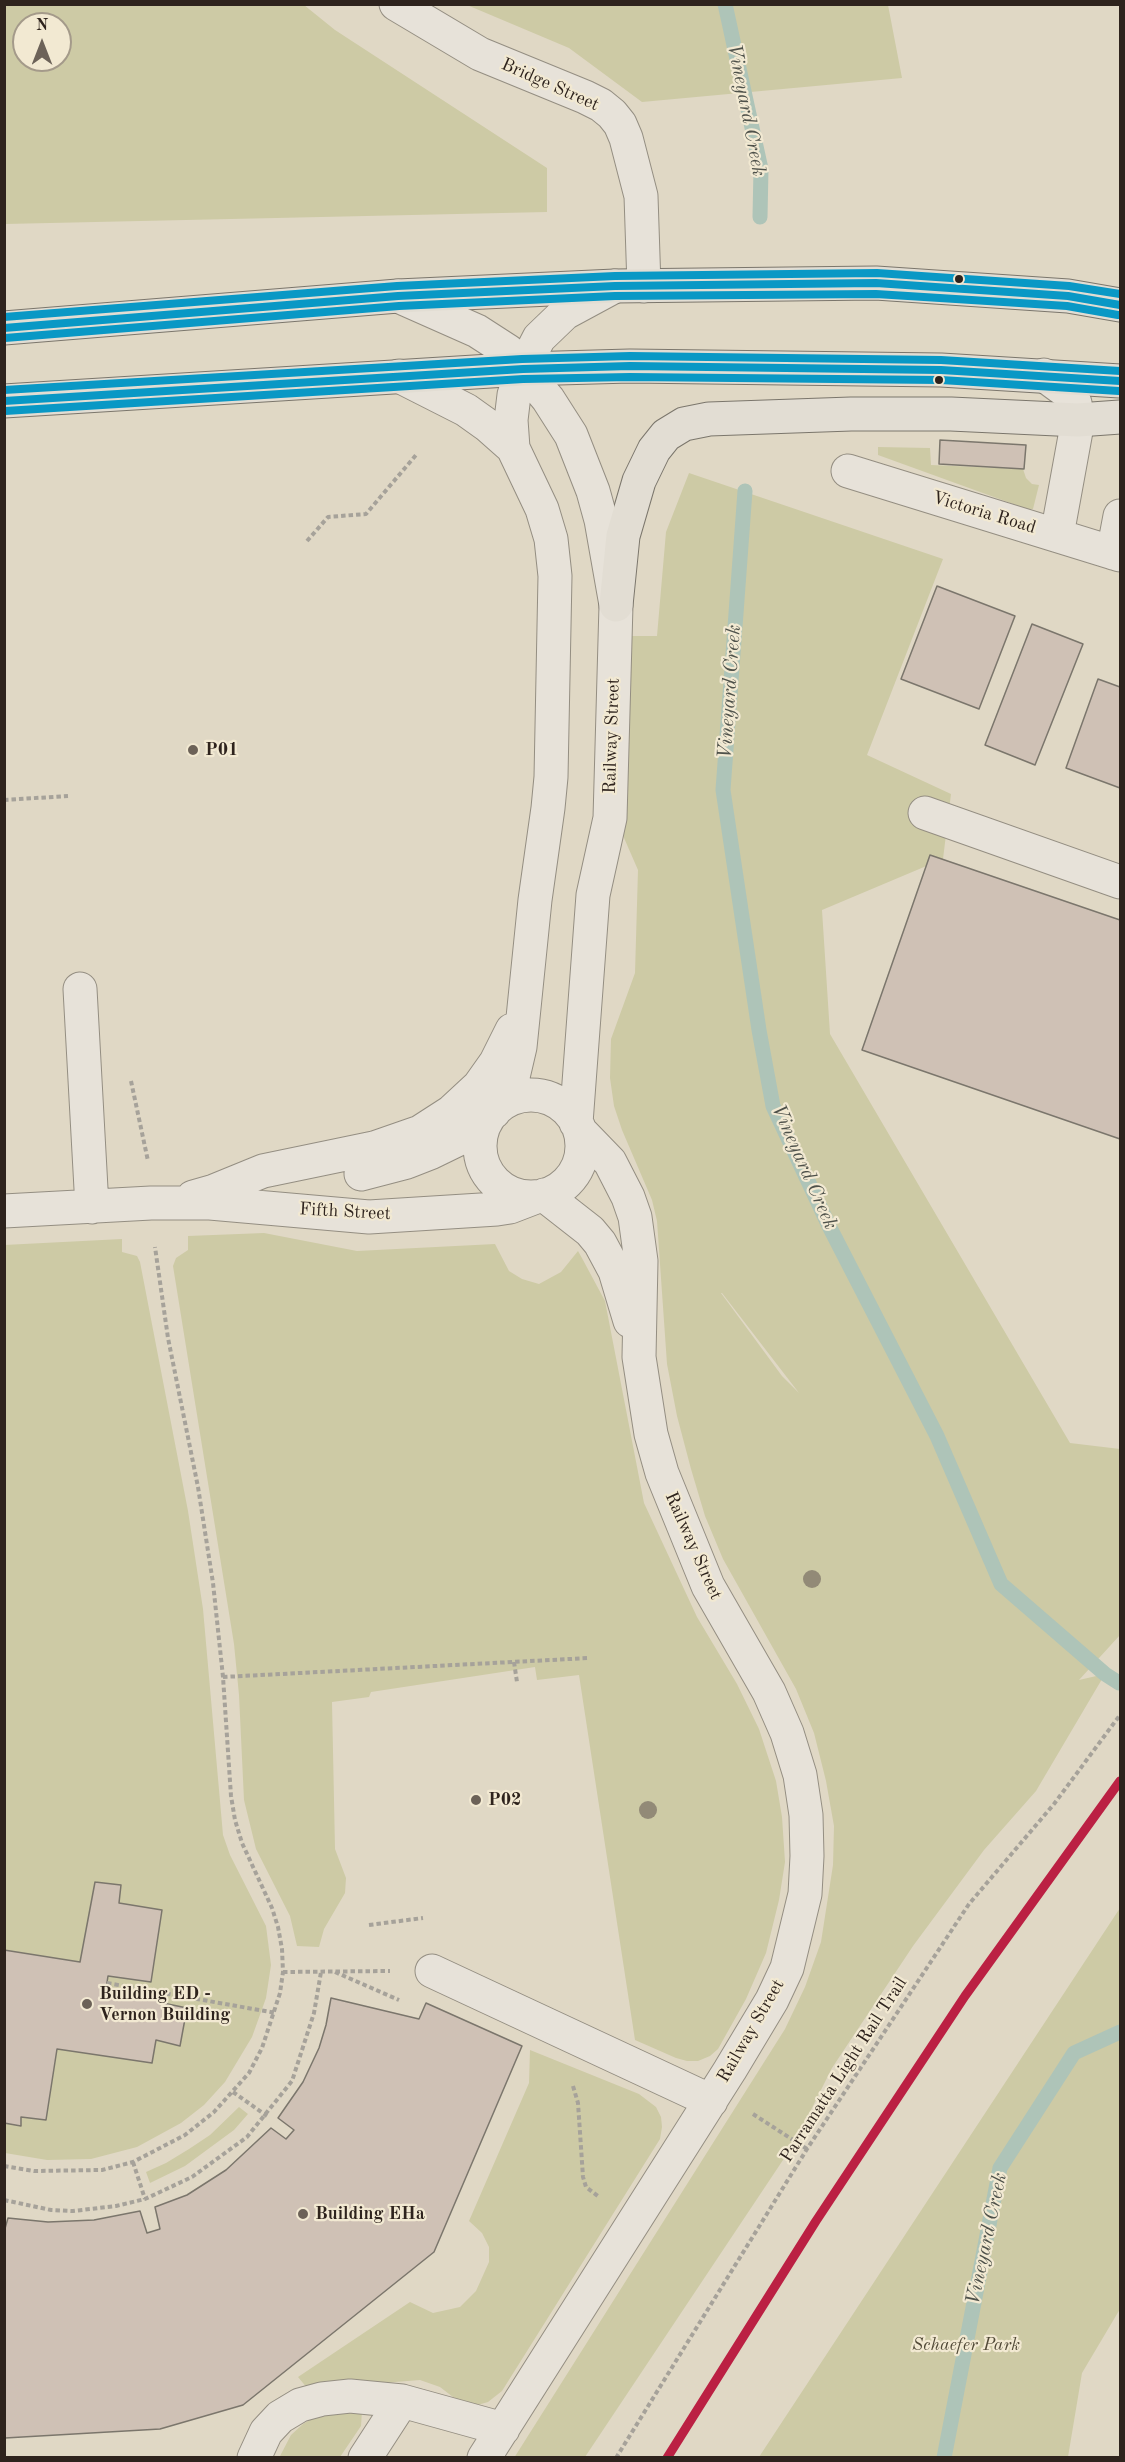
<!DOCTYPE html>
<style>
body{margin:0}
#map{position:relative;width:1125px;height:2462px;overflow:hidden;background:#e0d8c5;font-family:"Old Standard TT",serif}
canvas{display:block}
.frame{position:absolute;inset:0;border:6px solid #2e231d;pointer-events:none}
.north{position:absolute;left:12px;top:12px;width:60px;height:60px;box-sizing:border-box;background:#f2e9d2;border:2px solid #a49a8a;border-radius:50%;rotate:0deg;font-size:16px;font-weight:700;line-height:24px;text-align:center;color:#2e231d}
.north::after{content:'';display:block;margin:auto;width:21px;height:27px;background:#6c6258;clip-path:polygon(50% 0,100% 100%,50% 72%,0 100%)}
</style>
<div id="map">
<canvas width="1125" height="2462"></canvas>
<div class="frame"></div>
<div class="north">N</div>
</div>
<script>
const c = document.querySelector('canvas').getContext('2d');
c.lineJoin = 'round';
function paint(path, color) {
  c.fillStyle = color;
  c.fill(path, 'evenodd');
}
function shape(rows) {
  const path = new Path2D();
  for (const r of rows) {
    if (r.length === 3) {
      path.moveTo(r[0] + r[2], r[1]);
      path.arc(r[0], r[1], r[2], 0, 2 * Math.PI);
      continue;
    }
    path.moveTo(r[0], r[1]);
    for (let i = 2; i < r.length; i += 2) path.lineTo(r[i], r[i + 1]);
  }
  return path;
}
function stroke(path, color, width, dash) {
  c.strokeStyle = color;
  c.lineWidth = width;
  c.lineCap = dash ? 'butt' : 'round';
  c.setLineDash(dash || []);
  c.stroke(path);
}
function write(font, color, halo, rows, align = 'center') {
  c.font = font + ' "Old Standard TT",serif';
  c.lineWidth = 4.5;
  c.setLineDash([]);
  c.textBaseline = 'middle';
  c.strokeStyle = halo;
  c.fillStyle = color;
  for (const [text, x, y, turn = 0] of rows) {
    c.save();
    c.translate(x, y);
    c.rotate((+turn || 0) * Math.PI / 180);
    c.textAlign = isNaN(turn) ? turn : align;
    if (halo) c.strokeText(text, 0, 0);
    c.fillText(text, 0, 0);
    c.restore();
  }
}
paint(shape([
 [4,5,304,5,335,30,547,168,547,212,5,224],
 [24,24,60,24,60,60,24,60],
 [467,5,888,5,902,78,642,102,569,48],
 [878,447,930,448,931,465,1023,469,1026,478,1032,484,1039,485,1033,509,1027,509,878,455],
 [689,473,943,559,867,755,951,794,943,859,822,910,830,1034,1070,1443,1120,1449,1120,1635,1079,1680,1105,1674,1036,1791,984,1850,913,1946,832,2068,795,2142,585,2457,514,2458,785,2029,805,1987,821,1942,833,1865,834,1826,826,1781,814,1733,796,1689,723,1559,705,1516,691,1469,677,1416,667,1364,657,1221,652,1200,622,1130,614,1106,610,1078,611,1039,635,973,638,870,621,831,625,636,657,636,666,532],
 [721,1293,722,1293,799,1393,782,1376],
 [264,1233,357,1251,495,1244,509,1271,522,1279,539,1284,561,1272,578,1251,583,1260,605,1301,644,1503,697,1617,737,1684,759,1729,776,1781,782,1817,785,1862,779,1900,766,1953,746,1999,718,2049,710,2056,698,2061,687,2061,676,2058,635,2040,579,1675,537,1680,535,1667,371,1692,369,1697,332,1702,335,1849,346,1878,345,1893,324,1929,319,1947,297,1946,290,1916,256,1849,244,1800,239,1695,234,1644,173,1266,176,1258,188,1250,188,1236],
 [122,1239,122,1252,137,1256,140,1262,188,1511,203,1609,223,1835,230,1855,266,1926,271,1965,266,1998,252,2037,225,2082,204,2105,181,2123,137,2147,91,2159,47,2160,5,2153,4,1245],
 [1120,1908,1120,2309,1082,2373,1068,2457,759,2457],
 [530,2050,639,2094,656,2107,661,2117,662,2127,660,2139,502,2391,488,2402,474,2406,453,2397,440,2387,420,2380,308,2389,298,2377,410,2302,433,2313,460,2307,476,2291,489,2262,489,2247,482,2233,469,2221,529,2083],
 [239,2107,248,2114,234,2130,185,2166,150,2183,146,2172,166,2163,189,2149,210,2135],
 [362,2411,361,2426,340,2457,279,2458,291,2435,303,2424,318,2415]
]), '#cdcaa5');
stroke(shape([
 [725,4,761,169,760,217],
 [745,491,723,790,759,1030,773,1106,829,1226,937,1436,1001,1584,1105,1674,1119,1683],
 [944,2458,1000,2168,1074,2053,1120,2032]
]), '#aec4b8', 15);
const building = shape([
 [940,440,1026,445,1024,469,939,464,940,440],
 [937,586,1015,616,979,709,901,679,937,586],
 [1032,624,1083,644,1035,765,985,745,1032,624],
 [1098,679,1120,687,1120,788,1066,768,1098,679],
 [930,855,1120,920,1120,1139,862,1050,930,855],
 [95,1882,121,1885,119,1903,162,1910,151,1982,108,1976,106,1989,163,1998,163,2003,187,2008,180,2046,156,2040,152,2063,57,2049,46,2120,21,2117,21,2126,4,2123,4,1950,80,1962,95,1882],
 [331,1998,419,2019,426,2003,522,2046,434,2252,243,2405,160,2429,5,2438,4,2232,8,2218,48,2222,94,2220,140,2211,147,2233,160,2229,155,2207,187,2195,226,2170,271,2128,286,2139,294,2130,278,2118,303,2082,319,2048,326,2025,331,1998]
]);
paint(building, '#cfc1b5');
stroke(building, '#7b766c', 1.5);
const minor = shape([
 [396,4,480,54,585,97,601,105,612,114,620,124,626,138,641,196,644,286],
 [398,296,477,331,508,351,548,399,571,435,593,491,601,520,616,605,610,818,593,895,576,1123],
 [1044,375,1070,394,1075,403,1078,420,1057,535],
 [399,376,466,410,487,425,513,448,542,509,551,539,555,576,551,777,548,808,535,900,520,1047,513,1077,494,1112],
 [513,448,511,420,514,395,523,369,539,338,565,313,615,286],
 [848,471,1120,555],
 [1113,553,1120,516],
 [925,813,1120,882],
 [80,989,92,1207],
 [531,1146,51],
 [361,1174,407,1162,430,1153,469,1134,486,1122],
 [544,1195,590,1231,600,1243,615,1271,630,1321],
 [193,1197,214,1191,263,1171,374,1148,420,1132,451,1112,479,1086,496,1062,512,1030],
 [4,1211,151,1203,210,1203,369,1217,497,1209,510,1207,536,1197],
 [432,1971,711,2101],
 [254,2458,266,2432,280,2417,300,2405,322,2399,350,2396,402,2401,503,2429],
 [365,2458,402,2401],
 [484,2458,730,2070,772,2000,787,1968,805,1894,807,1856,806,1815,800,1775,787,1733,769,1692,708,1586,662,1473,651,1434,639,1357,641,1261,635,1217,628,1197,610,1162,580,1131]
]);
const highway = shape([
 [4,328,398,296,615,286,876,283,1068,296,1120,305],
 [4,401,523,369,630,366,941,370,1120,381],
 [616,605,623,536,639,481,654,450,666,435,684,424,709,419,851,414,951,414,1078,420,1120,417]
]);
stroke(minor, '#948e82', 35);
stroke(highway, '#7b766c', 35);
stroke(shape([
 [307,541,328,517,366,514,416,455],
 [4,800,68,796],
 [131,1081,148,1161],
 [514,1662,517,1682],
 [223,1677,589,1658],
 [369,1925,423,1918],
 [283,1972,390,1971],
 [335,1972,399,2000],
 [107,1983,276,2013],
 [573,2086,578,2103,583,2177,586,2187,599,2197],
 [233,2092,267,2116],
 [753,2114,807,2149],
 [133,2162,145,2199],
 [4,2166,34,2171,102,2170,133,2162,185,2135,214,2112,249,2073,262,2048,280,1993,283,1972,282,1949,278,1927,272,1908,242,1843,235,1820,231,1796,223,1677,213,1583,198,1487,168,1338,155,1247],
 [4,2200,51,2210,73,2211,116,2206,145,2199,192,2177,247,2137,292,2081,314,2013,321,1972],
 [616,2458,807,2149,969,1904,1054,1804,1120,1715]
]), '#a6a29a', 4, [4.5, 3]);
stroke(minor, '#e7e2d9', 33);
stroke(highway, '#e2ddd3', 33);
stroke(shape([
 [4,328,398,296,615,286,876,283,1068,296,1120,305],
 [4,401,523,369,630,366,941,370,1120,381]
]), '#0998c5', 8);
stroke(shape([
 [5,338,399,306,615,296,876,294,1067,306,1118,315],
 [5,411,523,379,630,377,941,380,1119,391]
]), '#0998c5', 8);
stroke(shape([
 [4,317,397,286,615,276,877,273,1069,286,1120,294],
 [4,390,522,359,630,356,941,360,1120,371]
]), '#0998c5', 8);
stroke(shape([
 [667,2458,816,2221,965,1996,1120,1781]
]), '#bb2043', 9);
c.fillStyle = '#928a77';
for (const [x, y] of [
 [812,1579],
 [648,1810]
]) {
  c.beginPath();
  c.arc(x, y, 9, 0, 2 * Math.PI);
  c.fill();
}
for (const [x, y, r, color] of [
 [959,279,5,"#2e231d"],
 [939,380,5,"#2e231d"],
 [193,750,6,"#6c6258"],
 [476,1800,6,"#6c6258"],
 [87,2004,6,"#6c6258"],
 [303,2214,6,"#6c6258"]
]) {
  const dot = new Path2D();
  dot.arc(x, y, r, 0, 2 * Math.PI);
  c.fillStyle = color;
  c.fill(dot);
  stroke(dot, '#f2e9d2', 2);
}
write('18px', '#2e231d', '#f2e9d2', [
 ["Bridge Street",550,85,24],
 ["Victoria Road",984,513,17],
 ["Railway Street",612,736,-88],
 ["Fifth Street",345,1212,3],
 ["Railway Street",693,1546,66],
 ["Railway Street",751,2031,-60],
 ["Parramatta Light Rail Trail",844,2070,-57]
]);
write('bold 18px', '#2e231d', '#f2e9d2', [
 ["P01",205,750],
 ["P02",488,1800],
 ["Building ED -",99,1994],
 ["Vernon Building",99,2015],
 ["Building EHa",315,2214]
], 'left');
write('italic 18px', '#524a38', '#f2e9d2', [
 ["Schaefer Park",966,2345]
]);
write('italic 20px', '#4e514a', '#f2e9d2', [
 ["Vineyard Creek",746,110,79],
 ["Vineyard Creek",730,692,-86],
 ["Vineyard Creek",804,1167,66],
 ["Vineyard Creek",987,2239,-78]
]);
</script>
